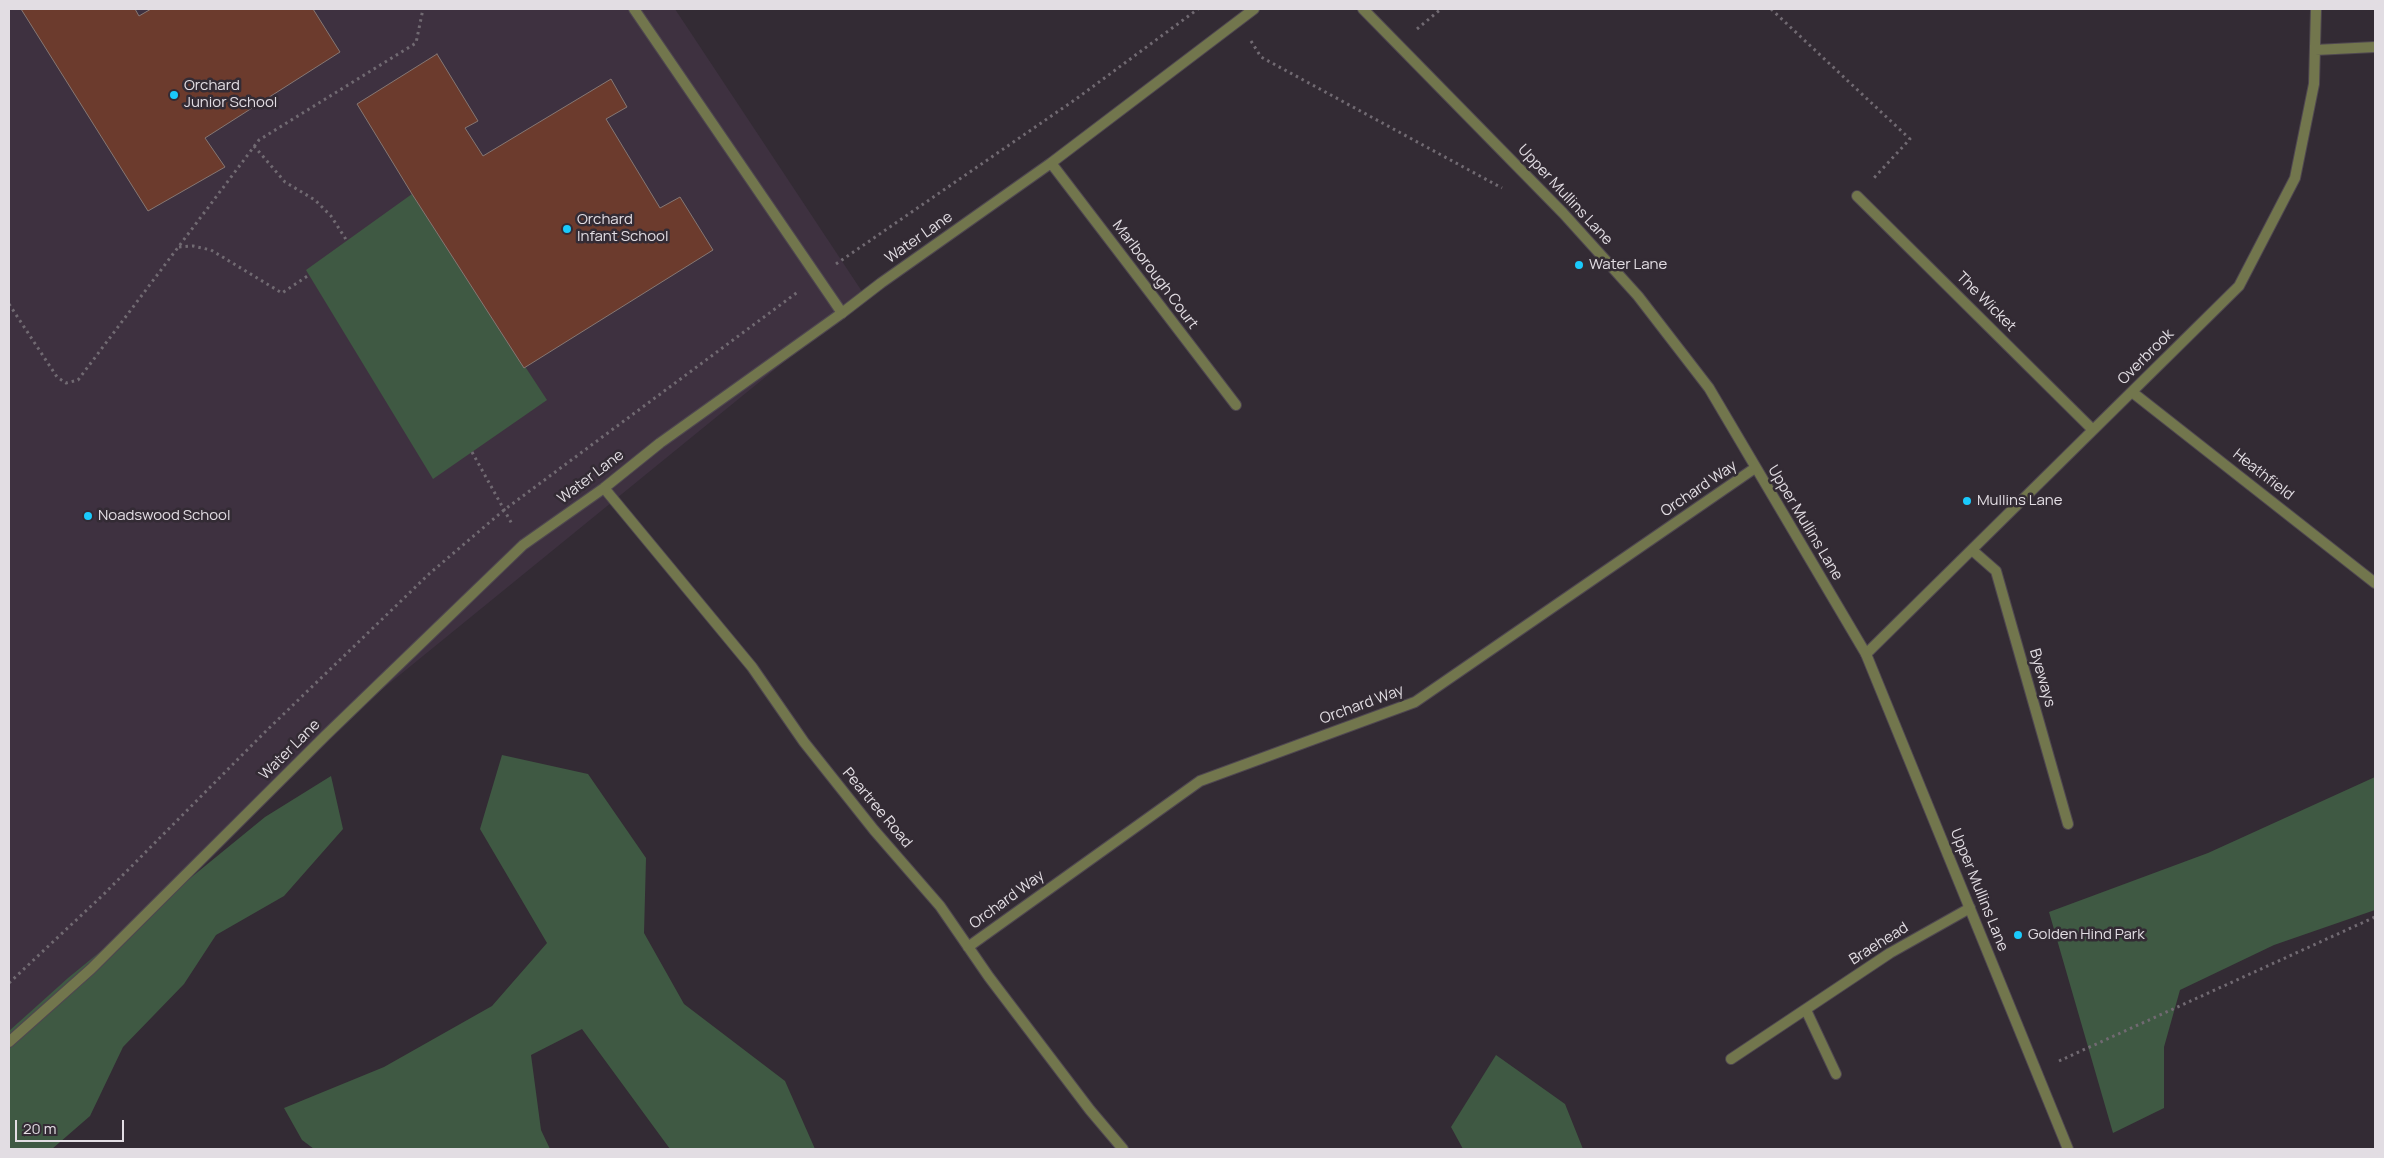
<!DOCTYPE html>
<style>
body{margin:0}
#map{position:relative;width:2384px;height:1158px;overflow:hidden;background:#332b34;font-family:Manrope,sans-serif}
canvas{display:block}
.frame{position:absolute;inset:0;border:10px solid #e2dde3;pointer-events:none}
.scale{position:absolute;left:15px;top:1120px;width:109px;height:22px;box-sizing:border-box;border:2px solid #e2dde3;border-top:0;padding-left:6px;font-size:15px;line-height:18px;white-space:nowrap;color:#e2dde3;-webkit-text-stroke:4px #332b34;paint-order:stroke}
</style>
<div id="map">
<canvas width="2384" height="1158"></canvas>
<div class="frame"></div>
<div class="scale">20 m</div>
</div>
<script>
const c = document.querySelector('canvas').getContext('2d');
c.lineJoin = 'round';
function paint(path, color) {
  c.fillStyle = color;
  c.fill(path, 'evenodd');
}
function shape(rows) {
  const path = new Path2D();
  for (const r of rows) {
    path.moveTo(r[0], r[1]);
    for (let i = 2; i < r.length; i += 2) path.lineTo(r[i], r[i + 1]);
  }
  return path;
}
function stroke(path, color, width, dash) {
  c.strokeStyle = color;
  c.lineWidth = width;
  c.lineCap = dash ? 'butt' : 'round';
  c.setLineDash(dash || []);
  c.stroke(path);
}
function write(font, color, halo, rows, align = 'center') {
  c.font = font + ' Manrope,sans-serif';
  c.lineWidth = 5;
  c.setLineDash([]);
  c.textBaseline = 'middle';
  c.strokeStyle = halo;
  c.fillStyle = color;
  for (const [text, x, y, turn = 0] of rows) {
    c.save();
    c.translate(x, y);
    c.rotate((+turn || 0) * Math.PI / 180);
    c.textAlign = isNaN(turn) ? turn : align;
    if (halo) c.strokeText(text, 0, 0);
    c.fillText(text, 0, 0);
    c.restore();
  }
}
paint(shape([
 [9,9,675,9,865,296,326,735,9,1042]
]), '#3e3140');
paint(shape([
 [412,194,547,400,433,479,306,270],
 [502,755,588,774,646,858,644,933,684,1004,785,1081,815,1149,670,1149,582,1029,531,1055,541,1130,550,1149,314,1149,302,1140,284,1108,384,1067,492,1006,547,943,480,829],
 [331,776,343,829,284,896,216,935,184,984,123,1047,90,1116,52,1149,9,1149,9,1031,68,978,265,817],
 [2375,777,2375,910,2274,945,2180,990,2164,1047,2164,1108,2113,1133,2049,912,2208,853],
 [1496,1055,1565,1104,1583,1149,1463,1149,1451,1127]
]), '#3f5943');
const building = shape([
 [21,9,135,9,139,16,151,9,313,9,340,52,205,138,225,167,148,211,21,9],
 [437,54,478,121,465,128,483,156,611,79,627,107,606,119,660,208,680,197,713,250,524,368,412,194,357,104,437,54]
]);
paint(building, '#6c3b2d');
stroke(building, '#867773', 1);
const service = shape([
 [634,9,842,313]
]);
const minor = shape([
 [2315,50,2375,47],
 [1051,163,1236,405],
 [1857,196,2093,430],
 [2132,392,2375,583],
 [604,488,752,667,804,742,874,830,940,906,989,977,1090,1110,1123,1149],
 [1972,550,1996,571,2068,824],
 [1866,654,2239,286,2295,178,2314,84,2316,9],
 [968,947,1200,781,1415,702,1755,468],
 [1806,1010,1836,1074],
 [9,1042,91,969,326,735,523,545,604,488,660,443,842,313,881,283,1051,163,1254,9],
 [1731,1059,1890,953,1970,908]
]);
const tertiary = shape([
 [1363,9,1563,213,1638,296,1709,388,1866,654,2068,1149]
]);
stroke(service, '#4f4750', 12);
stroke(minor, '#4f4750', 12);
stroke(tertiary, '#4f4750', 12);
stroke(shape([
 [1771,9,1910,139,1873,179],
 [1417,29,1441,9],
 [1251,41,1261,57,1502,188],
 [254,146,285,182,315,200,331,216,347,241],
 [179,247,193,246,211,250,282,293,309,275],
 [836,264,1076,99,1198,9],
 [9,304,57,377,66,383,78,380,259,140,416,43,423,9],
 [472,452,512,524],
 [9,983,104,894,264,733,429,574,504,510,799,291],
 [2059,1061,2375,917]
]), '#716a72', 3, [2.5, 4]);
stroke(service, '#72764d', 10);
stroke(minor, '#72764d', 10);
stroke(tertiary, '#72764d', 10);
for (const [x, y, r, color] of [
 [174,95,5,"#1acafc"],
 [567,229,5,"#1acafc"],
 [1579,265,5,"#1acafc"],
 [1967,501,5,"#1acafc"],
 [88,516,5,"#1acafc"],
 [2018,935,5,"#1acafc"]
]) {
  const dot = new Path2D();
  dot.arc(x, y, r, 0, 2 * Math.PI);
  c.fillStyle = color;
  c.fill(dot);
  stroke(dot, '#332b34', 2);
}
write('15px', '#e2dde3', '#332b34', [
 ["Orchard",184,86],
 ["Junior School",184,103],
 ["Orchard",577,220],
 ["Infant School",577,237],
 ["Water Lane",1589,265],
 ["Mullins Lane",1977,501],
 ["Noadswood School",98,516],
 ["Golden Hind Park",2028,935]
], 'left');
write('15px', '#e2dde3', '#332b34', [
 ["Upper Mullins Lane",1565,195,47],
 ["Water Lane",919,238,-35],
 ["Marlborough Court",1155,275,53],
 ["The Wicket",1986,302,45],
 ["Overbrook",2146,357,-45],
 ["Heathfield",2263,475,38],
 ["Water Lane",591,477,-37],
 ["Orchard Way",1699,489,-34],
 ["Upper Mullins Lane",1805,523,59],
 ["Byeways",2042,678,74],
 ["Orchard Way",1362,705,-20],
 ["Water Lane",290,750,-45],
 ["Peartree Road",877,808,50],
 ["Upper Mullins Lane",1979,890,68],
 ["Orchard Way",1007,900,-36],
 ["Braehead",1879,944,-32]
]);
</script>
